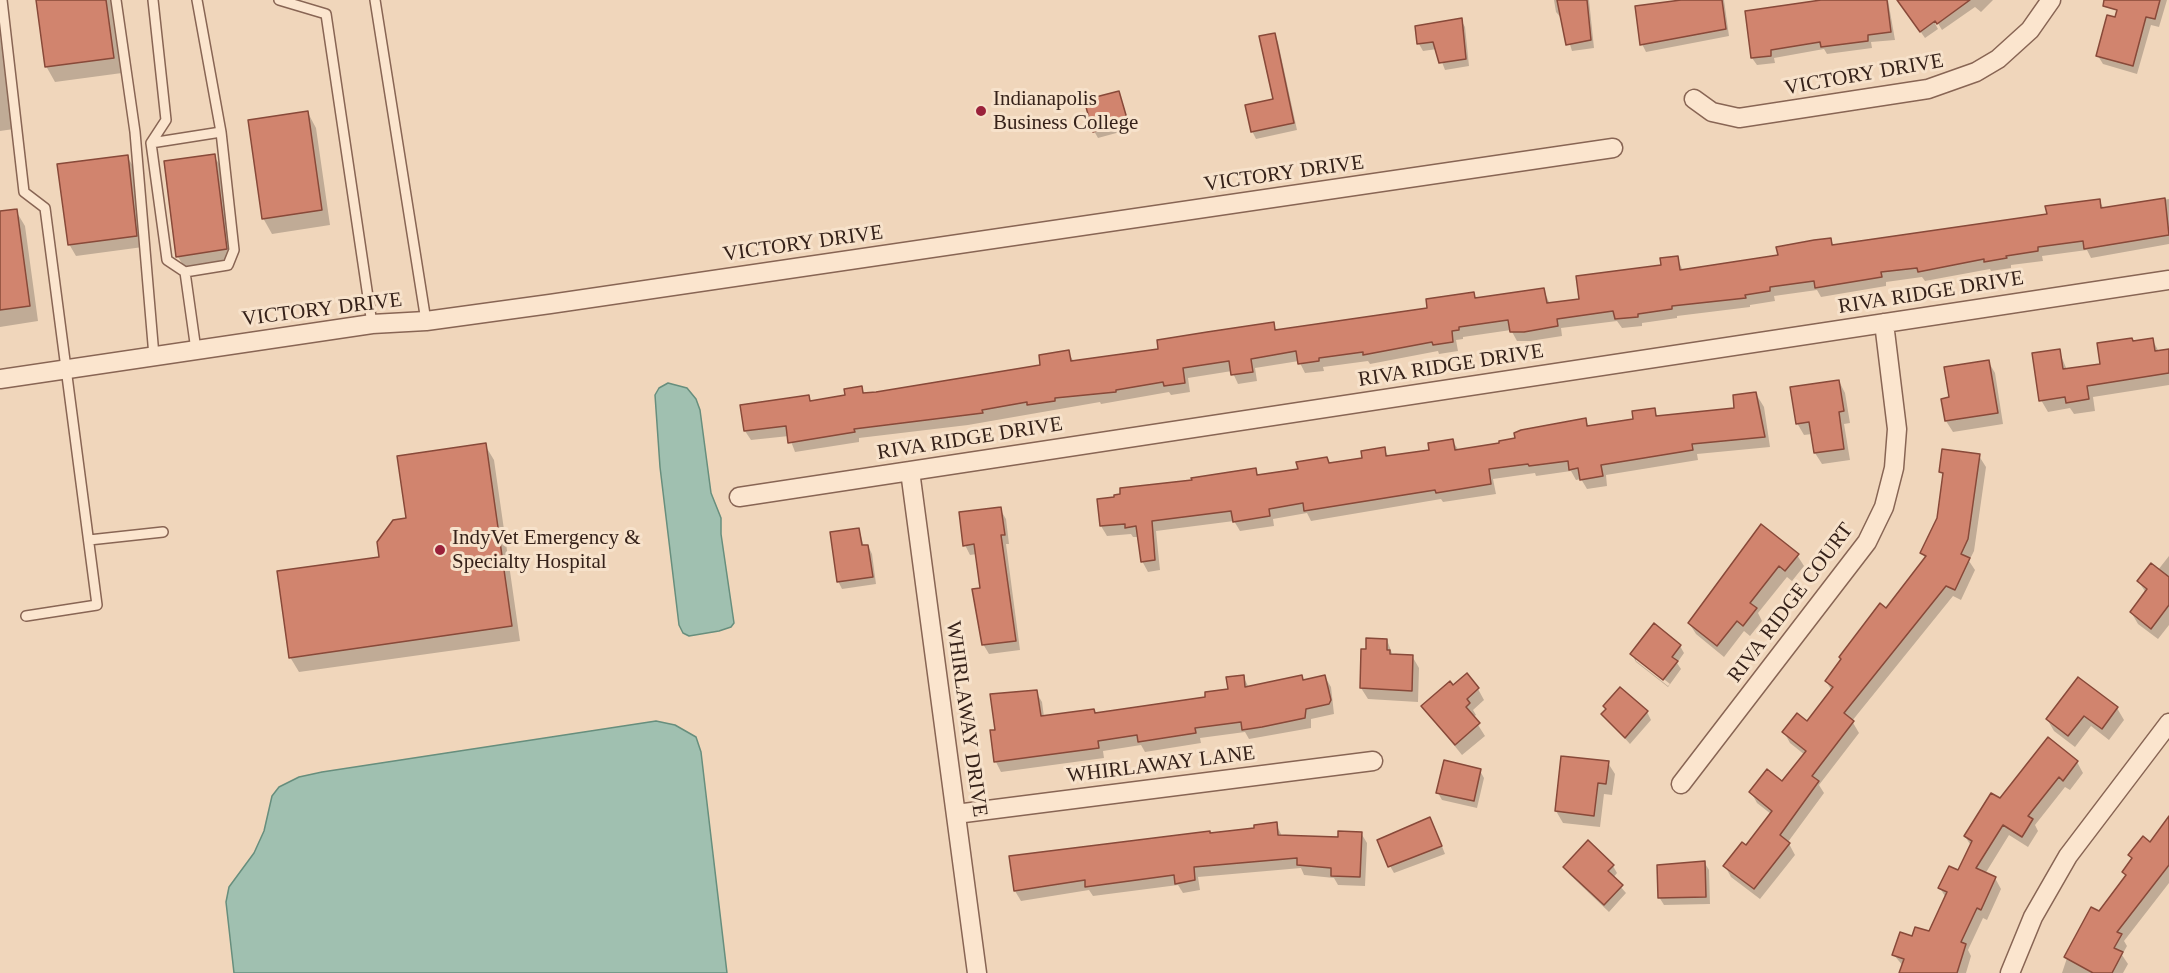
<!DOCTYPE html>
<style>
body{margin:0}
canvas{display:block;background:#f0d6bb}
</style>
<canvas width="2169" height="973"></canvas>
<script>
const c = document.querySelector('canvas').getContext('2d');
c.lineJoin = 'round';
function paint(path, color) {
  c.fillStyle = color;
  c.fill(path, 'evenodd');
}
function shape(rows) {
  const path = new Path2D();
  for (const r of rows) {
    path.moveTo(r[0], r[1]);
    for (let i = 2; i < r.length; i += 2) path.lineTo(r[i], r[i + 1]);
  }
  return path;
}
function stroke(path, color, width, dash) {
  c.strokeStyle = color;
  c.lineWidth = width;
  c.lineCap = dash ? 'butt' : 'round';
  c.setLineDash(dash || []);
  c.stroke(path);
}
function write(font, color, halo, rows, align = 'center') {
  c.font = font + ' "Times New Roman",serif';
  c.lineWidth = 6;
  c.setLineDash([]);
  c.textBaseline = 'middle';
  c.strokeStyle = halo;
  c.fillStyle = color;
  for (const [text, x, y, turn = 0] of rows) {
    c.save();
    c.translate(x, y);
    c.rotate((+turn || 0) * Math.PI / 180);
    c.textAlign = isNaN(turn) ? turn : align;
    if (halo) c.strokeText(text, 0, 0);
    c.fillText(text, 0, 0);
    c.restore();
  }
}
const water = shape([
 [668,383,687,388,696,399,700,410,711,493,721,518,721,534,734,623,731,627,719,631,689,636,683,633,679,625,660,467,655,395,659,388,668,383],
 [656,721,675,725,696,737,701,752,727,973,234,973,226,902,229,887,254,853,264,831,272,796,279,787,299,777,322,772,656,721]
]);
paint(water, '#a0c0b0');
stroke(water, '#678e7d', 1.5);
paint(shape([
 [38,0,112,0,122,73,55,82,46,66],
 [1554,0,1589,0,1594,48,1572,51,1562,19,1556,12],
 [1683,0,1724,0,1729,36,1646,52,1642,44],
 [1832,0,1888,0,1895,40,1871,42,1872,48,1827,54,1824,49,1774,58,1775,63,1757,65,1752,58],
 [1898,0,1993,0,1981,12,1975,7,1942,30,1934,17,1932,18,1938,29,1925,38],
 [2122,0,2167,0,2159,27,2151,25,2137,74,2103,64,2098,56,2116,19],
 [1461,20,1465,27,1469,66,1445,70,1437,49,1423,51,1419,44,1416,27],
 [1274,34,1278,42,1297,130,1256,139,1252,131,1274,100],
 [0,35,14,129,0,131],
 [1119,93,1131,129,1098,138,1094,131],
 [308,113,316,128,330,225,272,234,263,218],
 [127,156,134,168,143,247,76,256,69,244],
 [214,156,221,167,232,262,185,268,178,257],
 [2169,199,2169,244,2091,258,2087,250,2042,256,2043,261,2011,265,2011,268,1991,271,1990,269,1925,281,1922,277,1886,282,1886,286,1821,297,1817,290,1774,296,1775,301,1750,305,1750,307,1677,316,1677,318,1642,323,1642,326,1622,328,1617,321,1561,328,1562,336,1530,341,1517,341,1511,330,1463,337,1463,339,1456,340,1458,351,1439,354,1438,351,1370,364,1368,361,1323,367,1324,371,1305,373,1299,361,1255,368,1257,381,1238,384,1232,371,1188,378,1190,392,1171,395,1169,392,1101,404,1100,402,968,425,859,438,859,442,795,452,789,436,751,440,745,431,808,396,811,402,847,397,861,388,865,394,1042,366,1068,352,1074,362,1160,350,1273,324,1277,331,1429,310,1473,294,1477,300,1543,289,1550,304,1581,300,1677,257,1683,271,1779,256,1831,240,1834,246,2048,216,2099,200,2104,209],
 [16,211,25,226,38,321,0,327,0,213],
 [2152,339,2159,352,2169,350,2169,385,2093,397,2095,411,2074,414,2070,408,2048,412,2041,400,2059,351,2067,370,2102,365],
 [1988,361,1995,373,2003,424,1953,432,1946,421,1950,399],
 [1839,381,1845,393,1850,423,1844,424,1850,460,1822,464,1815,453,1812,434,1804,435,1797,423],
 [1756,394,1764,407,1770,447,1697,454,1698,460,1606,475,1607,486,1587,489,1581,479,1576,480,1571,471,1536,476,1535,473,1493,479,1496,494,1443,502,1441,499,1311,521,1307,513,1273,519,1274,526,1240,531,1234,521,1156,531,1160,570,1148,572,1142,561,1139,537,1133,537,1131,534,1107,536,1101,526,1193,482,1255,470,1259,476,1299,470,1327,459,1330,465,1364,459,1384,449,1389,457,1431,451,1452,440,1459,451,1517,439,1585,419,1590,428,1635,421,1654,410,1658,417,1736,409],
 [485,445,494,460,520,641,299,672,290,657,381,558,408,519],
 [1979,456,1986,467,1974,551,1969,561,1975,570,1961,600,1953,596,1852,721,1859,733,1819,785,1824,793,1788,842,1795,855,1760,899,1731,877,1725,866,1746,847,1771,814,1757,803,1751,792,1783,783,1805,755,1790,743,1784,732,1807,723,1832,691,1826,681,1887,610,1925,558,1922,553,1939,518,1944,478,1941,472],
 [1000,509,1006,519,1009,544,1006,544,1020,650,989,654,983,644,977,554,970,555,965,545],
 [1762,527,1797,555,1804,566,1792,581,1787,577,1758,613,1762,621,1750,636,1744,631,1724,657,1696,634,1689,623],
 [859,529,864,547,868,546,872,554,876,584,842,589,838,581],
 [2169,556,2169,625,2158,639,2138,624,2131,612,2146,593,2139,582,2158,570],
 [1387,640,1393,656,1412,656,1419,668,1418,702,1368,699,1361,688],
 [1680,646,1684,653,1677,663,1681,669,1668,687,1636,662,1632,654],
 [1636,657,1670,684,1668,686,1636,661],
 [1243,676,1249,688,1301,676,1304,681,1325,677,1331,687,1334,714,1311,719,1311,728,1249,739,1245,732,1200,738,1201,743,1145,752,1141,745,1103,751,1104,758,1001,772,996,762,997,731,1036,692,1042,702,1044,717,1095,714,1207,698,1229,690],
 [1453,687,1478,689,1484,700,1473,710,1476,715,1473,717,1485,736,1462,755,1423,707],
 [1620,689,1647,712,1651,720,1630,744,1603,714],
 [2117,708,2124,720,2109,740,2091,726,2075,747,2054,731,2047,719],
 [2048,739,2077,762,2083,773,2070,790,2065,787,2035,825,2038,831,2028,847,2009,835,1985,874,1995,878,2001,889,1987,920,1983,918,1968,950,1971,956,1966,973,1901,973,1903,966,1894,955,1913,938,1930,933,1946,898,1940,888,1959,872,1971,846,1965,836,2000,800],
 [1608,763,1615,774,1612,795,1604,794,1600,827,1563,823,1556,811],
 [1480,771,1484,778,1477,808,1442,800,1438,793],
 [2169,818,2169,883,2124,941,2127,946,2122,955,2128,964,2123,973,2062,973,2069,952,2127,877,2124,872,2133,860,2130,855,2150,844],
 [1276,824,1282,836,1339,839,1361,833,1367,843,1365,886,1338,885,1334,878,1304,875,1301,868,1198,877,1200,890,1183,893,1178,885,1093,896,1089,890,1021,901,1015,891,1011,857,1256,830],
 [1434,826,1445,854,1394,873,1390,866],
 [1704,862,1709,870,1710,904,1664,905,1659,897],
 [1613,866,1617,873,1613,878,1626,893,1609,912,1569,874,1565,867]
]), '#0003');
const building = shape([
 [36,0,106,0,114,58,45,67,36,0],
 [1557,0,1587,0,1591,40,1566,45,1557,0],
 [1681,0,1722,0,1726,29,1640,45,1635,6,1681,0],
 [1821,0,1887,0,1891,32,1868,35,1868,41,1821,47,1820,42,1771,50,1771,56,1751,58,1745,11,1821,0],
 [1897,0,1970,0,1937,24,1935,21,1920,32,1897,0],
 [2104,0,2160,0,2155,19,2146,17,2133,66,2096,56,2107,15,2115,17,2117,10,2103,6,2104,0],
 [1462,18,1466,59,1439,63,1433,42,1417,44,1415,26,1462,18],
 [1275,33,1294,123,1251,132,1245,105,1273,99,1259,36,1275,33],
 [1119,91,1128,122,1093,132,1084,100,1119,91],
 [308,111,322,210,262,219,248,120,308,111],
 [215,154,227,249,176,257,164,161,215,154],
 [128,155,137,236,68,245,57,164,128,155],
 [2165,198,2169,235,2084,249,2083,241,2038,247,2038,251,2006,256,2007,258,1984,262,1984,259,1918,272,1917,268,1881,272,1882,277,1815,288,1814,281,1770,287,1770,291,1745,295,1746,298,1672,306,1672,309,1638,314,1638,317,1615,319,1613,311,1557,319,1558,326,1524,332,1510,332,1508,320,1459,327,1459,330,1452,331,1453,342,1433,345,1432,342,1363,355,1363,352,1319,358,1319,361,1298,364,1296,351,1251,359,1253,372,1231,375,1229,361,1183,368,1185,383,1164,386,1163,382,1116,390,1116,392,1055,398,1055,401,1027,405,1027,402,982,410,983,413,854,429,855,432,788,443,786,426,744,431,740,405,809,395,810,401,845,395,844,389,862,386,863,393,876,392,1040,365,1039,355,1069,350,1071,361,1158,349,1157,340,1207,332,1274,322,1275,330,1427,308,1426,299,1474,292,1475,298,1544,288,1547,303,1579,299,1576,276,1661,265,1660,258,1678,256,1680,270,1778,255,1776,247,1814,240,1831,238,1832,245,2047,214,2045,206,2100,199,2101,208,2165,198],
 [17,209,30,306,0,310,0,211,17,209],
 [2132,338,2133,341,2153,338,2155,351,2169,349,2169,373,2087,386,2089,399,2066,403,2065,397,2039,401,2032,353,2060,349,2063,369,2100,364,2097,343,2132,338],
 [1989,360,1998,413,1945,421,1941,399,1949,397,1944,367,1989,360],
 [1839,380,1844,411,1839,412,1844,449,1814,453,1809,422,1796,424,1790,387,1839,380],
 [1756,392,1765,437,1692,444,1693,450,1601,465,1603,476,1580,480,1578,468,1569,470,1568,461,1529,466,1528,464,1489,469,1491,484,1436,493,1435,490,1304,511,1303,503,1269,509,1270,516,1233,522,1231,511,1152,521,1155,560,1141,562,1136,526,1125,528,1125,524,1100,526,1097,499,1114,497,1114,495,1120,494,1120,488,1192,480,1191,478,1256,468,1257,475,1298,469,1296,462,1327,457,1329,463,1362,458,1361,451,1385,447,1386,456,1429,450,1428,443,1453,439,1455,450,1499,443,1499,441,1515,438,1514,433,1521,430,1586,418,1587,426,1633,419,1632,411,1655,408,1656,416,1734,408,1733,395,1756,392],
 [486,443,512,626,289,658,277,571,379,557,377,542,393,520,406,518,397,456,486,443],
 [1942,449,1980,454,1968,539,1961,554,1970,558,1955,590,1946,586,1844,713,1854,721,1812,776,1819,781,1780,835,1790,843,1754,889,1723,866,1742,842,1746,845,1772,811,1749,792,1767,769,1782,781,1806,751,1782,732,1797,713,1807,721,1833,687,1825,681,1841,659,1839,657,1880,603,1886,608,1926,556,1920,553,1937,518,1943,473,1939,472,1942,449],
 [1001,507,1005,535,1001,535,1016,641,982,645,972,589,980,588,974,544,963,546,959,512,1001,507],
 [1761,524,1799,554,1785,571,1779,566,1750,603,1757,608,1743,626,1737,621,1717,646,1688,623,1761,524],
 [859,528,862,545,868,545,873,577,837,582,830,532,859,528],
 [2151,563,2169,577,2169,605,2151,629,2130,612,2147,589,2137,581,2151,563],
 [1654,623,1681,645,1672,657,1678,661,1663,680,1630,654,1654,623],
 [1366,638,1387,639,1387,650,1390,650,1390,654,1413,655,1412,691,1360,688,1361,649,1366,649,1366,638],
 [1467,673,1479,688,1467,699,1470,703,1466,707,1480,723,1455,745,1421,706,1450,681,1453,685,1467,673],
 [1244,675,1245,687,1302,675,1303,680,1325,675,1331,700,1329,704,1306,709,1305,718,1262,727,1242,730,1241,722,1195,728,1196,733,1138,742,1137,735,1098,741,1099,748,994,762,990,730,995,730,990,694,1037,690,1041,716,1094,709,1095,713,1205,697,1205,692,1228,689,1226,677,1244,675],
 [2078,677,2118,707,2102,729,2084,716,2068,736,2046,719,2078,677],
 [1620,687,1648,711,1625,738,1601,714,1606,709,1603,706,1620,687],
 [2048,737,2078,761,2063,781,2059,777,2028,816,2033,819,2022,837,2003,825,1976,868,1996,877,1981,910,1977,908,1961,942,1966,944,1957,973,1899,973,1904,959,1892,955,1900,932,1912,936,1915,927,1929,931,1947,892,1938,888,1949,866,1958,870,1972,841,1964,836,1991,793,2000,798,2048,737],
 [1561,756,1609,761,1606,784,1598,783,1594,816,1555,811,1561,756],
 [1444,760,1481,769,1474,801,1436,793,1444,760],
 [2169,816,2169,865,2117,932,2122,934,2114,948,2123,952,2112,973,2093,973,2064,957,2091,907,2099,911,2126,875,2122,872,2132,858,2128,855,2143,836,2150,842,2169,816],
 [1430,817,1442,846,1388,867,1377,840,1430,817],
 [1277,822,1278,835,1338,837,1338,831,1362,832,1360,877,1331,876,1331,868,1297,865,1297,858,1194,867,1195,880,1175,884,1174,875,1085,887,1085,880,1014,891,1009,856,1210,831,1210,833,1254,828,1254,825,1277,822],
 [1588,840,1614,865,1608,871,1623,885,1604,905,1563,867,1588,840],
 [1705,861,1706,897,1658,898,1657,865,1705,861]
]);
paint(building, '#d1846e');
stroke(building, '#884939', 1.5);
const service = shape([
 [2,0,24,192,45,208,97,605,26,616],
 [116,0,135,132,154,356],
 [197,0,221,132],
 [279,0,326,14,372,324],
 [375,0,426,321],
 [151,143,166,120,153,0],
 [185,272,228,265,234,250,221,132,151,143,167,260,185,272,196,350],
 [89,540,163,532]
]);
const minor = shape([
 [1694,99,1712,112,1739,118,1928,89,1976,72,1998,59,2030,30,2051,0],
 [0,379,372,324,426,321,550,304,1613,148],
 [910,471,977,973],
 [739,497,2169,280],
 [1681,784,1867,542,1884,507,1894,468,1897,429,1884,323],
 [956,814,1373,761],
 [2010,973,2033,917,2068,856,2169,723]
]);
stroke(service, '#886554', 12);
stroke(minor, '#886554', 21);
stroke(service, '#fbe5ce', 9);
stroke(minor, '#fbe5ce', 18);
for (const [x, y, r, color] of [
 [981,111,6,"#9a213a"],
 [440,550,6,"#9a213a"]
]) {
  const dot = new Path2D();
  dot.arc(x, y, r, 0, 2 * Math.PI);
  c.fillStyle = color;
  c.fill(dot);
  stroke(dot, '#f7e2cb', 2);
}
write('21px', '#36221a', '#f7e2cb', [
 ["VICTORY DRIVE",1864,75,-10],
 ["VICTORY DRIVE",1284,174,-8],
 ["VICTORY DRIVE",803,244,-8],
 ["RIVA RIDGE DRIVE",1931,293,-9],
 ["VICTORY DRIVE",322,310,-7],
 ["RIVA RIDGE DRIVE",1451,366,-9],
 ["RIVA RIDGE DRIVE",970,439,-9],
 ["RIVA RIDGE COURT",1791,603,-53],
 ["WHIRLAWAY DRIVE",966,719,82],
 ["WHIRLAWAY LANE",1161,765,-7]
]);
write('21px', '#36221a', '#f7e2cb', [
 ["Indianapolis",993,99],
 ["Business College",993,123],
 ["IndyVet Emergency &",452,538],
 ["Specialty Hospital",452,562]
], 'left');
</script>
